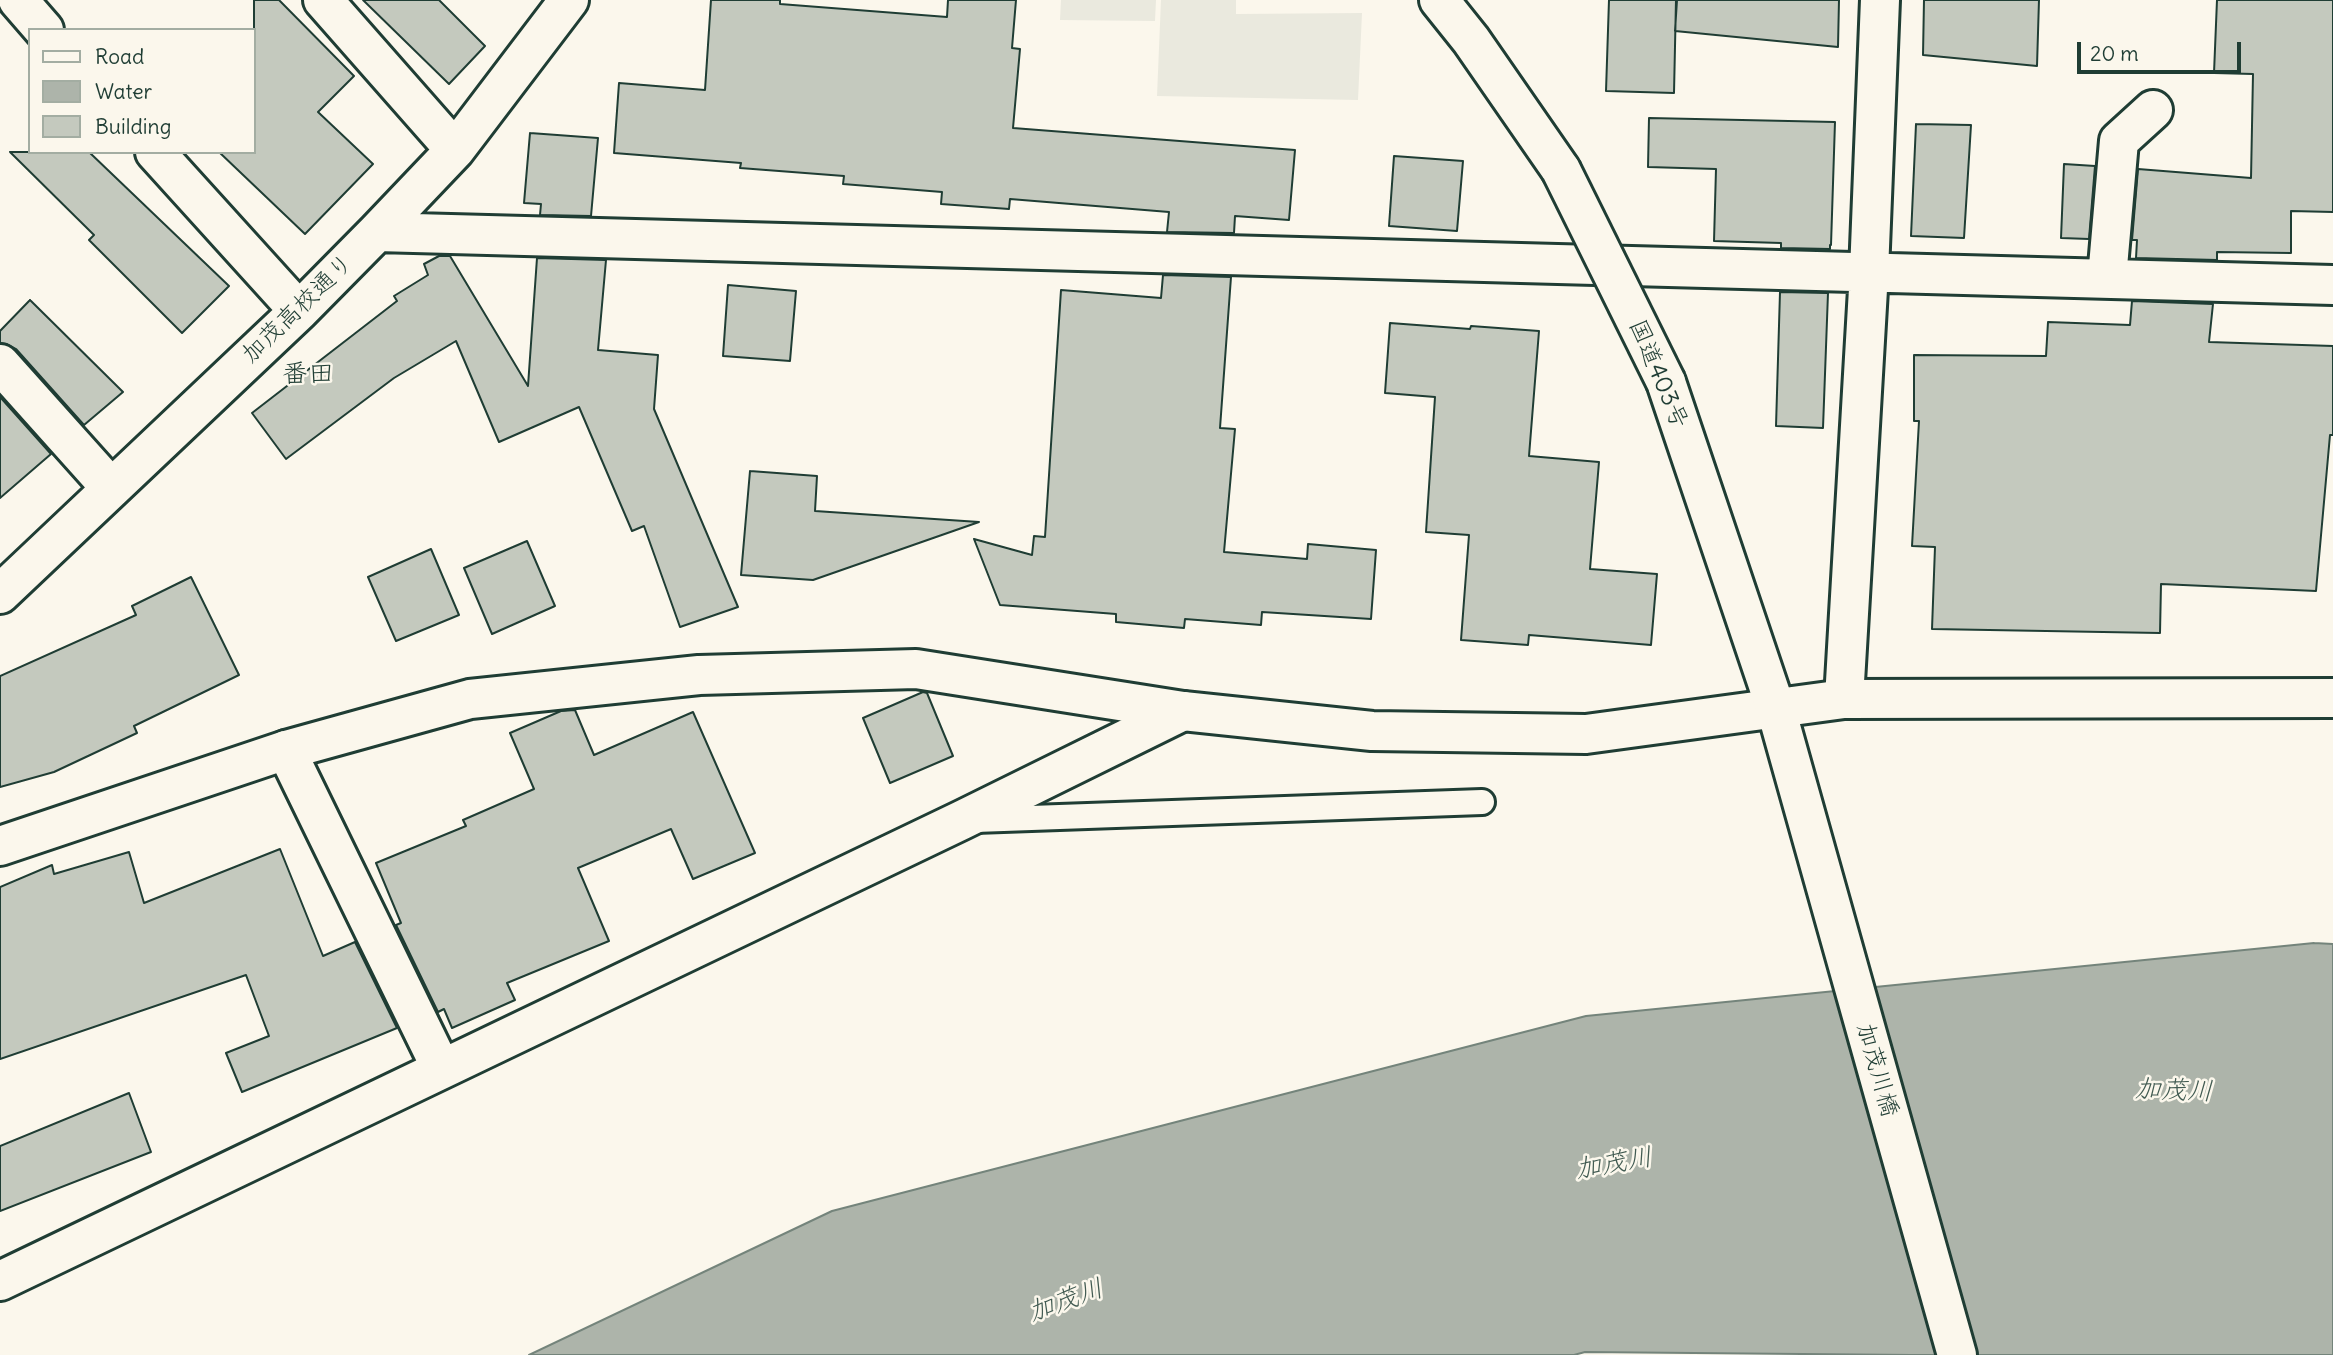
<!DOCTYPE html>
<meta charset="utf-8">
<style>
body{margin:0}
#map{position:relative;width:2333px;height:1355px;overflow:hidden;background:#fbf7ec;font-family:Delius,sans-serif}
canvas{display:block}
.legend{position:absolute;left:28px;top:28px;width:228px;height:126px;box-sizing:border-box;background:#fbf7ec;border:2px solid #a3ada2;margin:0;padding:9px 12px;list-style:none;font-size:21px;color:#1f3d34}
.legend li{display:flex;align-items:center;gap:14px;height:35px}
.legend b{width:35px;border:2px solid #a3ada2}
.scale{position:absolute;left:2077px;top:42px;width:164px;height:32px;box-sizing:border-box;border:4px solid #1f3d34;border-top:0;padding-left:9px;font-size:21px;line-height:24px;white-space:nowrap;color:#1f3d34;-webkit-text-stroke:5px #fbf7ec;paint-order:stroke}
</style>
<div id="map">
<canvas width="2333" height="1355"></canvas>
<ul class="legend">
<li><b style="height:9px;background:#fbf7ec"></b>Road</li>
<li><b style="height:19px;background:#adb4aa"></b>Water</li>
<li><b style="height:19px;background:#c4c9be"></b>Building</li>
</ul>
<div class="scale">20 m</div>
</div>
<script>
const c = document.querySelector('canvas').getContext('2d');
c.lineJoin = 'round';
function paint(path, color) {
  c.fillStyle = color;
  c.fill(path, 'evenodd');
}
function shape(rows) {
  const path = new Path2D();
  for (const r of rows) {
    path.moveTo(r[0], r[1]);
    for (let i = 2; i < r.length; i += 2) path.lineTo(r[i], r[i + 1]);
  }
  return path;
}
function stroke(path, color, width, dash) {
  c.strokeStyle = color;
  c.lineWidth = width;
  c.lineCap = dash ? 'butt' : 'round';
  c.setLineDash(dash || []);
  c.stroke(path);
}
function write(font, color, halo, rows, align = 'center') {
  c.font = font + ' Delius,"Klee One",sans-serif';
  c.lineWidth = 5;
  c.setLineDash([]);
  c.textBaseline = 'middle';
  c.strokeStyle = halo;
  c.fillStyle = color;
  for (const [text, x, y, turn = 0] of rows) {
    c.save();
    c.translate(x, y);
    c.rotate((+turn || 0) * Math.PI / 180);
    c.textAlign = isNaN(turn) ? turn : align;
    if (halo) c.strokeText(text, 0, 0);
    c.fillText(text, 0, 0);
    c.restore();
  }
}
paint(shape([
 [1061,0,1156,0,1155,21,1060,20],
 [1161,0,1236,0,1236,14,1362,13,1358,100,1157,96]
]), '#eae9de');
const water = shape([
 [2314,943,2333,944,2333,1355,1911,1355,1585,1352,1574,1355,529,1355,832,1211,1586,1016,2314,943]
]);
paint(water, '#adb4aa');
stroke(water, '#74847b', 2);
const building = shape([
 [254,0,279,0,354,76,318,112,373,164,305,234,219,152,254,152,254,0],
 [363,0,439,0,485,46,449,84,363,0],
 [711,0,780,0,780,4,947,17,948,0,1016,0,1012,48,1020,49,1013,128,1295,150,1289,220,1235,216,1234,233,1167,232,1169,212,1010,199,1009,209,941,204,942,192,843,184,844,176,740,168,741,163,614,153,619,83,705,90,711,0],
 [1609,0,1676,0,1674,93,1606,91,1609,0],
 [1677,0,1839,0,1838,47,1675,31,1677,0],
 [1924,0,2039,0,2037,66,1923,55,1924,0],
 [2217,0,2333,0,2333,212,2291,211,2291,253,2217,252,2217,260,2136,258,2137,240,2132,240,2138,169,2251,178,2253,74,2214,73,2217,0],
 [1649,118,1835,122,1831,245,1830,245,1830,249,1781,248,1781,243,1714,241,1716,169,1648,167,1649,118],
 [1916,124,1971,125,1964,238,1911,236,1916,124],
 [530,133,598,138,591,216,540,215,541,204,524,203,530,133],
 [10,152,89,152,229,286,182,333,89,240,94,235,10,152],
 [1394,156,1463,161,1457,231,1389,226,1394,156],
 [2064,164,2095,166,2089,239,2061,238,2064,164],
 [439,256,450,256,528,386,537,258,606,260,598,350,658,355,654,409,738,607,680,627,644,526,632,531,579,407,499,442,456,341,394,378,286,459,252,413,397,301,394,296,428,275,424,264,439,256],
 [1163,275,1231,277,1220,428,1235,429,1224,552,1307,559,1308,544,1376,550,1371,619,1262,612,1261,625,1185,619,1184,628,1116,622,1116,614,1000,605,974,539,1032,555,1034,536,1045,537,1061,290,1161,298,1163,275],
 [728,285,796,291,790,361,723,356,728,285],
 [1780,292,1828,293,1823,428,1776,426,1780,292],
 [30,300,123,392,84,425,16,349,7,344,0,343,0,331,30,300],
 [2132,301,2213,304,2209,342,2333,346,2333,435,2330,435,2316,591,2161,584,2160,633,1932,629,1935,547,1912,546,1919,421,1914,421,1914,355,2046,356,2048,322,2130,325,2132,301],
 [1390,323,1470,329,1471,326,1539,331,1529,456,1599,462,1590,569,1657,574,1651,645,1529,635,1528,645,1461,640,1469,535,1426,532,1435,397,1385,393,1390,323],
 [0,397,51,454,0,498,0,397],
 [750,471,817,476,815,511,979,522,813,580,741,575,750,471],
 [527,541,555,606,492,634,464,568,527,541],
 [431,549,459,615,396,641,368,577,431,549],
 [191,577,239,675,134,726,137,733,54,772,0,787,0,676,136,615,132,606,191,577],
 [923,692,927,693,953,756,890,783,863,718,923,692],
 [575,710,594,755,693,712,755,853,693,879,671,829,578,868,609,941,507,983,515,1000,452,1028,444,1009,438,1012,396,925,401,923,376,863,466,826,463,820,534,789,510,733,561,711,575,710],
 [280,849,323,956,355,942,397,1028,242,1092,226,1053,269,1036,246,975,0,1059,0,887,52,865,54,874,129,852,144,903,280,849],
 [129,1093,151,1152,0,1211,0,1146,129,1093]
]);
paint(building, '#c4c9be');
stroke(building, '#1f3d34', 2);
const service = shape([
 [975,820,1482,802]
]);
const minor = shape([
 [18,0,44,30],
 [323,0,455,150],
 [155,152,299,311],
 [377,232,2333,285],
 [2107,278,2119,141,2153,110],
 [0,364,111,488],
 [0,594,299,311,377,232,455,150,569,0],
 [1844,699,1869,272,1880,0],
 [286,750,441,1068],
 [0,1281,962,820,1183,711]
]);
const tertiary = shape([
 [0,846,286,750,470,699,699,675,916,669,1183,711,1372,731,1586,734,1844,699,2333,698]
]);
const trunk = shape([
 [1439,0,1471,40,1561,170],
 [1666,382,1776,709,1957,1355]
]);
stroke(service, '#1f3d34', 30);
stroke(minor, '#1f3d34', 44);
stroke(tertiary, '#1f3d34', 44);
stroke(trunk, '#1f3d34', 44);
stroke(service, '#fbf7ec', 24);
stroke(minor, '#fbf7ec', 38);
stroke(tertiary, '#fbf7ec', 38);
stroke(trunk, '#fbf7ec', 38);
const trunkBridge = shape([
 [1561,170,1666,382]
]);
stroke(trunkBridge, '#1f3d34', 44, []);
stroke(trunkBridge, '#fbf7ec', 38);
write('24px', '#1f3d34', '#fbf7ec', [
 ["加茂高校通り",298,309,-44],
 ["国道403号",1658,374,67],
 ["加茂川橋",1877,1070,74]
]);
write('26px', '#1f3d34', '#fbf7ec', [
 ["番田",308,375]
]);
write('italic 26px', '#425b52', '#fbf7ec', [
 ["加茂川",2174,1091,2],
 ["加茂川",1614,1164,-10],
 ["加茂川",1066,1301,-20]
]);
</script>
